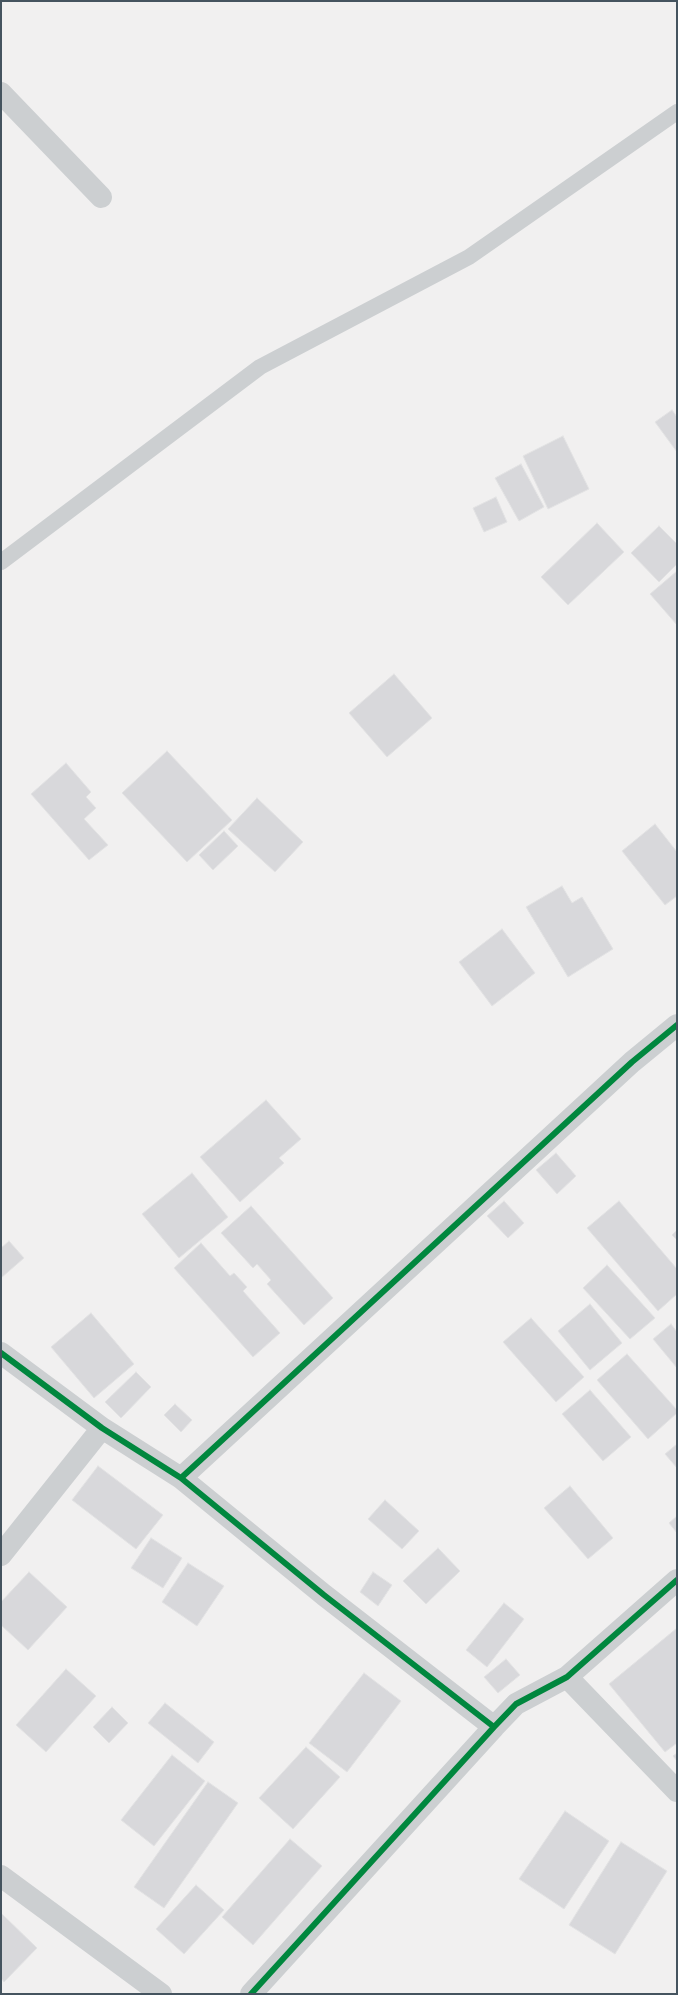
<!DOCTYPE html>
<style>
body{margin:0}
#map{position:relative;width:678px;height:1995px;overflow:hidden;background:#f1f0f0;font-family:Quicksand,sans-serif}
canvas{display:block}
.frame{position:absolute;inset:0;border:2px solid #45545f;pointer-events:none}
</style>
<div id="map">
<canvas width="678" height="1995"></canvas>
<div class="frame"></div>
</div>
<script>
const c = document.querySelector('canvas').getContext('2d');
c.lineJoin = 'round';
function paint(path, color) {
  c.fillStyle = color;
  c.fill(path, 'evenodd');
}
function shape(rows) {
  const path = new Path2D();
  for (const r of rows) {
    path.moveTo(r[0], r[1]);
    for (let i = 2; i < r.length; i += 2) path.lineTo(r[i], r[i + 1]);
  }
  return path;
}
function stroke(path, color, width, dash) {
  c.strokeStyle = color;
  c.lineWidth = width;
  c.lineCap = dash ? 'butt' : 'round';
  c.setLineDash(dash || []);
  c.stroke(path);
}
const building = shape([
 [672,410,677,417,677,452,655,422,672,410],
 [563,436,589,489,548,509,523,456,563,436],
 [521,464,544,507,519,521,495,478,521,464],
 [496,497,507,522,484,532,473,508,496,497],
 [597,523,624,552,568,605,541,577,597,523],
 [659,526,677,544,677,564,659,582,631,553,659,526],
 [677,571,677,625,650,594,677,571],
 [394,674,432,718,387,757,349,713,394,674],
 [167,751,232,820,187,862,122,793,167,751],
 [66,763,91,792,86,797,96,808,84,819,108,845,89,860,31,794,66,763],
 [257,798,303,842,275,872,228,829,257,798],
 [655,824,677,852,677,896,665,905,622,851,655,824],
 [224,831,238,846,213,870,199,855,224,831],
 [562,886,572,903,582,897,613,949,568,977,526,907,562,886],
 [502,929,535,973,492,1006,459,962,502,929],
 [266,1100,301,1139,279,1158,284,1163,240,1202,200,1157,266,1100],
 [556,1153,576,1176,557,1194,536,1170,556,1153],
 [192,1173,228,1217,179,1258,142,1214,192,1173],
 [504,1201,524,1223,508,1238,487,1216,504,1201],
 [619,1201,677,1269,677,1294,658,1311,587,1228,619,1201],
 [251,1206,333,1298,304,1325,267,1284,271,1280,257,1264,253,1268,221,1233,251,1206],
 [677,1230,677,1240,672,1235,677,1230],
 [9,1241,24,1258,1,1278,1,1248,9,1241],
 [201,1243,230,1276,234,1273,247,1287,243,1291,280,1333,253,1357,174,1268,201,1243],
 [607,1265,655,1318,630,1339,583,1288,607,1265],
 [590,1304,622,1343,590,1370,558,1331,590,1304],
 [91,1313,134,1364,94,1398,51,1347,91,1313],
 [531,1318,584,1377,556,1402,503,1342,531,1318],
 [671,1324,677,1332,677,1368,653,1339,671,1324],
 [627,1354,677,1410,677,1413,648,1439,597,1380,627,1354],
 [136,1372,151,1387,121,1418,105,1402,136,1372],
 [590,1390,631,1437,603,1461,562,1414,590,1390],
 [175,1404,192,1420,181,1432,164,1415,175,1404],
 [677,1444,677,1468,665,1454,677,1444],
 [98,1466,163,1515,136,1549,72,1500,98,1466],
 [570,1486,613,1538,588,1559,544,1508,570,1486],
 [385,1500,419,1531,402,1549,368,1519,385,1500],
 [677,1516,677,1533,669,1523,677,1516],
 [151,1538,182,1558,163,1588,131,1568,151,1538],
 [438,1548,460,1571,426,1604,403,1581,438,1548],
 [188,1563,224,1586,197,1626,162,1602,188,1563],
 [29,1572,67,1607,28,1650,1,1625,1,1602,29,1572],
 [373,1572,392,1585,378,1606,360,1592,373,1572],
 [504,1603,524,1619,487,1667,466,1650,504,1603],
 [677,1628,677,1743,665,1752,609,1684,677,1628],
 [506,1659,520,1675,498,1693,484,1677,506,1659],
 [66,1669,96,1696,46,1752,16,1725,66,1669],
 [364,1673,401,1701,347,1772,309,1743,364,1673],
 [165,1703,214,1742,198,1763,148,1723,165,1703],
 [112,1707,128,1723,109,1743,93,1727,112,1707],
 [306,1747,340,1777,293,1829,259,1798,306,1747],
 [677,1753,677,1761,673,1756,677,1753],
 [172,1755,205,1781,154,1846,121,1820,172,1755],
 [208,1782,238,1803,164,1908,134,1887,208,1782],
 [565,1811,609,1841,564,1909,519,1879,565,1811],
 [290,1839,322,1866,253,1945,222,1917,290,1839],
 [621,1842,667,1871,615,1954,569,1925,621,1842],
 [196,1885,224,1910,184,1954,156,1929,196,1885],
 [1,1913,37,1948,4,1982,1,1978,1,1913]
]);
paint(building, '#d8d8db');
stroke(building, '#e2e2e3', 1);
stroke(shape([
 [1,562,260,367,469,257,677,112]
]), '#cccfd1', 16);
stroke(shape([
 [1,93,101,197],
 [1,1353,102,1428,181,1478,324,1595,494,1727,516,1704,567,1677,677,1580],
 [181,1478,632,1062,677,1025],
 [1,1555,102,1428],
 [567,1677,677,1791],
 [1,1876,161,1994],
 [251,1994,494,1727]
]), '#cccfd1', 22);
stroke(shape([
 [1,1353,102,1428,181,1478,324,1595,494,1727,516,1704,567,1677,677,1580],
 [181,1478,632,1062,677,1025],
 [251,1994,494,1727]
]), '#00873e', 6);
</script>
